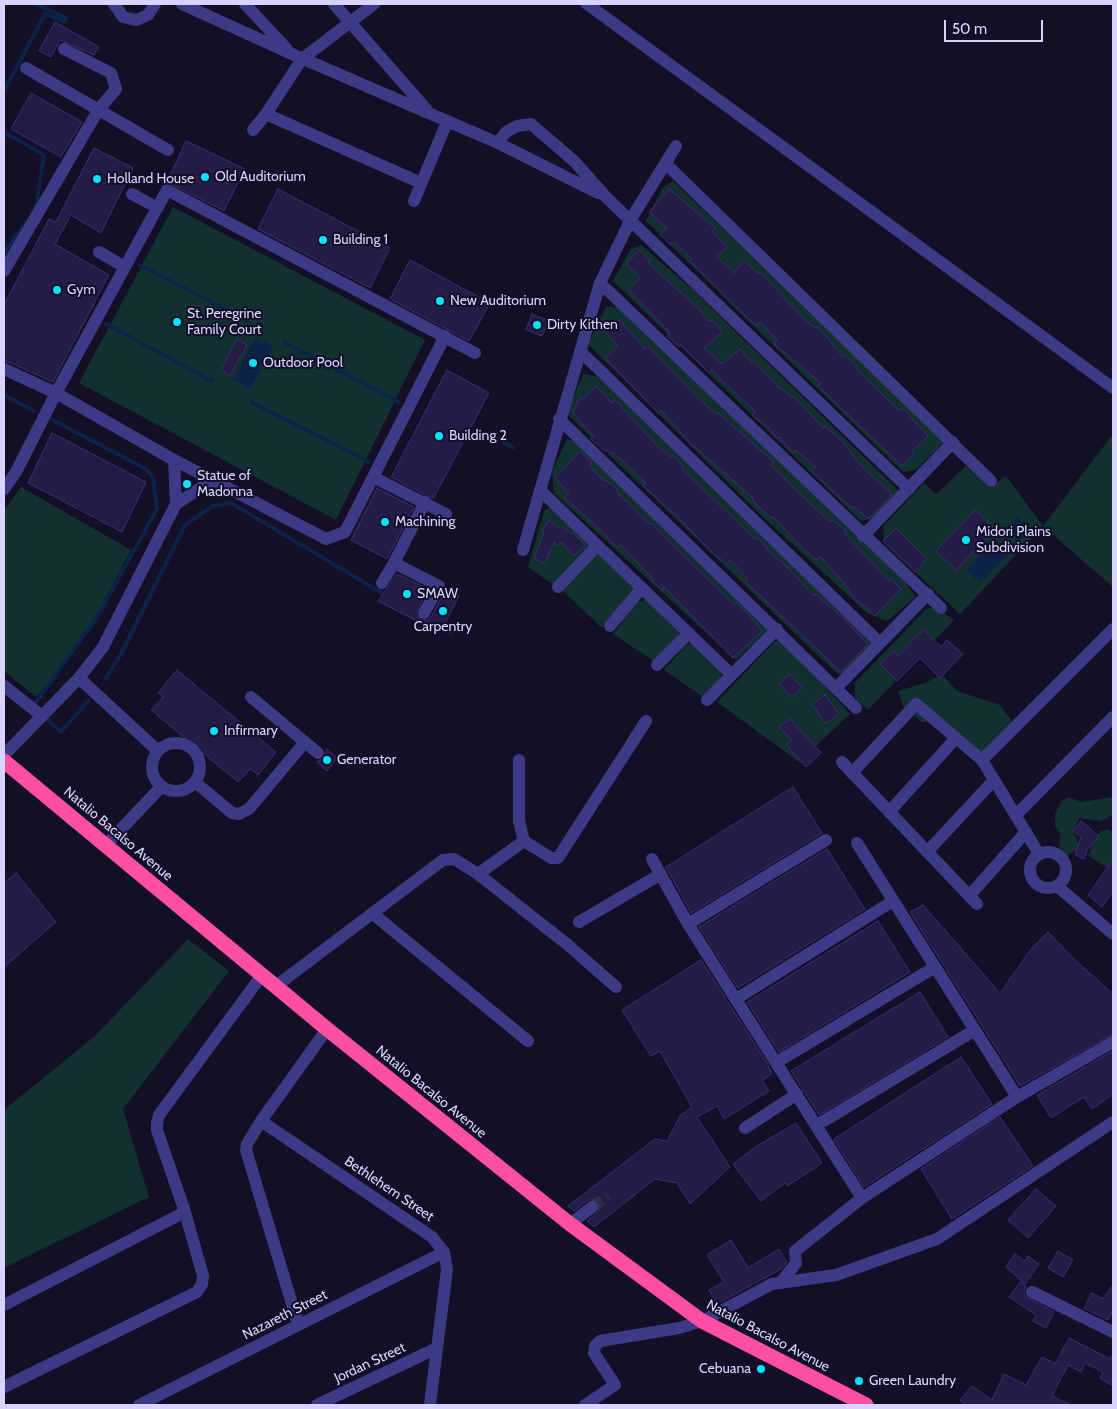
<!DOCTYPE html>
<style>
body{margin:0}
#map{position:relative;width:1117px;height:1409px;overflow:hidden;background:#130f26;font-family:Cabin,sans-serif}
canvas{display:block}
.frame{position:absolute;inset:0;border:5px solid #d9d4ff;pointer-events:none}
.scale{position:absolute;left:944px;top:20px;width:99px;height:22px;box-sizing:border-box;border:2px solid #d9d4ff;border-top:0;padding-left:6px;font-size:15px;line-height:18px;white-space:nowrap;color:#d9d4ff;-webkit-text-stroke:4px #130f26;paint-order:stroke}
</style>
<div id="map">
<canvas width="1117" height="1409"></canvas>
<div class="frame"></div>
<div class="scale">50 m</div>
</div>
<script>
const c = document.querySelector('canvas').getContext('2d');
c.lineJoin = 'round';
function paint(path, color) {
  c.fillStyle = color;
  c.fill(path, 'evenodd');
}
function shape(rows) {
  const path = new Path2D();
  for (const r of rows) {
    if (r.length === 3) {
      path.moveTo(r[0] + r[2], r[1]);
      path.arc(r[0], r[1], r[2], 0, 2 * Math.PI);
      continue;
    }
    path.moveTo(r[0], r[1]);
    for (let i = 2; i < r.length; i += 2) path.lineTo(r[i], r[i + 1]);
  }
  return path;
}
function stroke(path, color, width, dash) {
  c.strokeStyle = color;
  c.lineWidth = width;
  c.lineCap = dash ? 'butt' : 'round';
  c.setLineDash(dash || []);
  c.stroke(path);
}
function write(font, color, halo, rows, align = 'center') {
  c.font = font + ' Cabin,sans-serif';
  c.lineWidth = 4;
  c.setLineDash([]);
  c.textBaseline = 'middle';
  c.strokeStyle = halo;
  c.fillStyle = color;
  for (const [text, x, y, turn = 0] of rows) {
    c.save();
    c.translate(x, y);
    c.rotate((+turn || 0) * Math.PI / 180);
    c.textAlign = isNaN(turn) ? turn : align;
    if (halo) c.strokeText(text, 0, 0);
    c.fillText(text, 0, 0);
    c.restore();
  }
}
paint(shape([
 [673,181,928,423,944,442,916,470,903,472,646,221,662,188],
 [173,207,425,340,336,520,79,383],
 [641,245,691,288,899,491,875,518,861,521,613,281,631,249],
 [606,307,617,307,896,570,916,597,887,621,867,613,764,518,588,344],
 [583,374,597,376,874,644,845,673,838,674,811,649,567,414],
 [1113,434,1113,587,1043,526,960,614,883,542,884,525,924,483,936,494,966,466,990,488,1006,476,1043,526],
 [567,439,579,443,770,628,736,660,554,493,552,472],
 [21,487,131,550,91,625,70,657,36,697,4,671,4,510],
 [554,504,592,544,596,554,602,554,634,585,632,595,602,628,564,592,528,567,544,511],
 [649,599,678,626,679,634,655,662,613,634,637,602],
 [935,607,954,620,868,710,855,698,855,683,926,609],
 [775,641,784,641,850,714,799,762,717,702],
 [694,642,719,665,722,679,703,697,664,670,685,646],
 [942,674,957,691,1000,705,1018,730,979,756,970,741,947,738,937,721,922,722,904,708,898,691,925,683],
 [1069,797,1081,802,1113,797,1113,815,1101,821,1079,818,1073,831,1080,847,1063,859,1059,854,1060,834,1055,826,1055,815,1061,801],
 [1107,829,1113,832,1113,871,1088,856,1094,840,1101,831],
 [188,939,229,971,123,1109,149,1197,4,1268,4,1110,96,1035]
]), '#12302f');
paint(shape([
 [256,337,273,346,250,389,233,380],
 [1018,517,1031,530,1019,541,1007,528],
 [995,539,1009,552,980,583,966,570]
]), '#0c2248');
stroke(shape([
 [36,4,66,18,64,21],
 [4,91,45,14,64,21],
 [4,132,44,155,36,206],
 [4,253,26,222],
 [139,265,247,320],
 [106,324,212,381],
 [284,342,399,402],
 [4,395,34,411],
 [251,402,369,462],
 [489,433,513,448],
 [439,626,451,633],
 [105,679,121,654,185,525,213,506,231,503,387,596],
 [34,705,97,617,157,509,153,477,146,469,49,418],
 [47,719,61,732,88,701]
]), '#0c2248', 4);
const building = shape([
 [55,22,99,47,94,55,60,40,51,57,39,51,55,22],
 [31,93,82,122,61,157,11,129,31,93],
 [186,141,245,169,224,211,167,182,186,141],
 [94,148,133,168,101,233,71,215,55,244,109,275,53,382,4,360,4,305,49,219,56,222,94,148],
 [278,189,390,248,370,288,258,229,278,189],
 [669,189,715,228,712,231,727,247,717,257,734,273,744,261,759,274,760,272,803,318,816,329,818,327,843,357,845,355,857,366,855,368,887,399,900,411,903,409,928,436,912,451,914,453,902,466,818,386,821,383,774,344,777,340,760,322,756,326,690,261,692,259,674,242,671,245,660,235,667,228,649,212,669,189],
 [639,250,650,261,648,263,699,309,709,322,711,320,722,331,704,348,722,364,740,349,752,363,754,361,778,387,797,400,823,428,825,426,842,441,863,468,892,494,868,519,853,506,851,508,812,471,816,467,795,450,793,452,779,437,778,439,767,426,752,415,756,412,723,382,712,369,709,373,681,345,679,347,667,336,670,333,629,290,640,278,626,264,639,250],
 [410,260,490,303,469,341,390,299,410,260],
 [532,314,549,321,542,336,526,330,532,314],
 [619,320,645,349,648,346,702,402,716,414,718,413,774,462,771,465,797,491,830,522,832,520,846,531,844,533,889,581,891,579,901,589,875,616,850,594,850,590,821,557,816,560,802,547,773,517,771,518,752,500,753,498,690,443,661,410,658,413,605,358,618,346,605,331,619,320],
 [237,339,247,345,230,376,221,370,237,339],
 [447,370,489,393,433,499,391,477,447,370],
 [596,386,612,403,615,400,657,446,671,457,672,455,683,466,681,468,755,539,757,537,767,548,766,549,787,567,814,596,815,594,843,618,868,644,841,672,745,581,747,578,730,560,727,564,711,552,682,521,643,486,646,483,628,466,613,452,611,454,606,449,604,451,591,439,594,437,573,413,580,397,582,400,596,386],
 [52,433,146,482,122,532,28,483,52,433],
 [580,451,592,463,589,466,605,482,606,480,618,490,617,492,649,524,651,523,734,605,736,603,748,614,762,631,733,658,664,587,662,590,652,581,653,579,621,545,617,548,602,531,565,498,569,493,555,478,580,451],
 [377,488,414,507,387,559,351,540,377,488],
 [975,510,995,529,956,570,936,551,975,510],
 [550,520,560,529,562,526,572,535,573,533,585,545,574,556,561,542,558,546,554,542,545,563,534,559,544,532,542,530,550,520],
 [896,528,927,559,915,572,883,541,896,528],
 [397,574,428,589,416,613,421,620,428,620,431,617,446,589,459,596,440,633,378,601,397,574],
 [923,630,941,647,947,640,963,654,940,678,920,658,897,681,880,664,894,651,898,656,923,630],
 [177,670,276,752,258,775,250,769,238,782,151,710,163,697,158,693,177,670],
 [789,674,802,687,792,697,779,684,789,674],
 [825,695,839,714,826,724,812,704,825,695],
 [790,719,821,753,806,767,786,745,792,740,779,727,790,719],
 [327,749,337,758,327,771,317,762,324,758,327,749],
 [793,787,822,833,691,913,666,867,793,787],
 [1081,821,1099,836,1087,850,1084,859,1075,855,1081,837,1073,831,1081,821],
 [827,849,865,909,738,988,699,927,827,849],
 [1113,860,1113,892,1102,907,1088,895,1113,860],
 [16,873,56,922,4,967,4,883,16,873],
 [923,905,1000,993,1031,949,1048,932,1076,961,1113,994,1113,1034,1020,1086,910,912,923,905],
 [878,921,910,972,779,1052,747,1002,878,921],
 [701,960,767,1063,772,1074,762,1080,769,1091,724,1119,717,1106,697,1117,730,1167,690,1204,677,1183,655,1179,594,1227,587,1221,599,1211,598,1202,590,1199,574,1211,568,1206,655,1139,667,1141,680,1116,692,1107,660,1051,651,1056,622,1010,701,960],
 [920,992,948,1037,819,1115,791,1071,920,992],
 [1113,1051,1113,1094,1092,1109,1084,1097,1051,1118,1037,1095,1113,1051],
 [961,1057,992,1104,864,1187,834,1139,961,1057],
 [1000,1117,1033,1166,952,1219,921,1169,1000,1117],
 [796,1123,822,1163,787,1186,785,1183,761,1201,733,1164,757,1146,796,1123],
 [1036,1189,1056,1206,1028,1238,1008,1220,1036,1189],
 [731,1240,748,1268,779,1249,787,1262,781,1269,717,1304,709,1290,724,1282,707,1255,731,1240],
 [1058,1251,1073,1260,1063,1277,1048,1268,1058,1251],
 [1015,1254,1025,1261,1028,1256,1039,1264,1025,1284,1006,1267,1015,1254],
 [1020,1282,1026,1286,1024,1292,1026,1297,1054,1312,1046,1328,1033,1321,1036,1315,1009,1297,1020,1282],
 [1113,1285,1113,1310,1108,1320,1084,1308,1092,1293,1103,1299,1113,1285],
 [1069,1338,1110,1359,1113,1354,1113,1386,1100,1378,1103,1372,1085,1363,1081,1372,1068,1365,1052,1396,1071,1405,965,1405,960,1400,972,1386,992,1400,1004,1374,1026,1385,1042,1357,1055,1364,1069,1338]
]);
paint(building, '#241b47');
stroke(building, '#3b2d73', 1);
stroke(shape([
 [592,1207,608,1196]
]), '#312d47', 12, [12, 6]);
stroke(shape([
 [114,4,123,17,136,20,148,15,155,4],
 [182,4,292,54,498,143,598,193],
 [245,4,287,49],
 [334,4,427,110],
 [587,4,1113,388],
 [26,68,168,150],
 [266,114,421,183],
 [253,130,266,114,302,59,374,4],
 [498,143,506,132,517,126,531,124,574,161,606,197,909,489],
 [666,164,991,481],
 [132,194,158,208],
 [414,201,447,122],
 [99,252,125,267],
 [4,271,99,109,116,89,111,73,64,49],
 [600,283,941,608],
 [580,351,880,643],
 [4,369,56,393,174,460,326,539,345,532,445,336],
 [559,419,856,708],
 [174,460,176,504,213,480],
 [373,477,446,514],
 [4,489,16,472,56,393,167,190,475,353],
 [540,490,731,674],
 [863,536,953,442],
 [523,550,600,283,631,219,676,146],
 [382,583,394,563],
 [558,587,597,546],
 [424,613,439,586,394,563,425,502],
 [610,626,642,588],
 [657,665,689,633],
 [79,678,158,751],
 [4,686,42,716],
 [837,687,928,594],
 [251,697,318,753],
 [707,700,777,629],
 [176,767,24],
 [4,755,79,678,103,647,176,504],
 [519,760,519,821,524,841],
 [982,760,1113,629],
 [842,762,977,904],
 [852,773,916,704,982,760,1039,854],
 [195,782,232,813,239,814,249,809,305,742],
 [889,812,956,738],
 [1016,815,1113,717],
 [857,843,1017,1097],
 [106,845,162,786],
 [927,852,994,780],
 [1048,870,18],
 [652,859,688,924,862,1198],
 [478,874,524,841,551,858,558,858,646,721],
 [1057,886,1113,934],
 [969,896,1026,832],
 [372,913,528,1041],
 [579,922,661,874],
 [688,924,826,840],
 [276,986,443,860,454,859,478,874,568,945,616,987],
 [736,999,893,901],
 [777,1062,935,967],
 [261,1121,432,1237,444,1252,447,1270,430,1404],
 [817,1125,975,1030],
 [745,1128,797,1094],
 [570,1224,592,1207],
 [782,1281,796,1263,795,1251,862,1198,1017,1097,1113,1042],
 [1032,1292,1113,1332],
 [4,1305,185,1212],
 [298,1324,246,1150,247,1144,261,1121,327,1029],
 [4,1387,197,1292,202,1284,203,1276,185,1212,157,1130,157,1123,159,1115,262,975],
 [139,1405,444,1252],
 [317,1405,437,1348],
 [585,1405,615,1385,594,1353,595,1346,600,1341,679,1328,702,1321,772,1284,836,1275,937,1239,1113,1122]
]), '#3d3a85', 12);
stroke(shape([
 [4,761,327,1029,570,1224,702,1321,866,1405]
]), '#ff4fa3', 15);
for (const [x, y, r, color] of [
 [205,177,5,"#00e5ff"],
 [97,179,5,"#00e5ff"],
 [323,240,5,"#00e5ff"],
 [57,290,5,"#00e5ff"],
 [440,301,5,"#00e5ff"],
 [177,322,5,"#00e5ff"],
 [537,325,5,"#00e5ff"],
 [253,363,5,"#00e5ff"],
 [439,436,5,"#00e5ff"],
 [187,484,5,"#00e5ff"],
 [385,522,5,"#00e5ff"],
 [966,540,5,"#00e5ff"],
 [407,594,5,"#00e5ff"],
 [443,611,5,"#00e5ff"],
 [214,731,5,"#00e5ff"],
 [327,760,5,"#00e5ff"],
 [761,1369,5,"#00e5ff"],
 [859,1381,5,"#00e5ff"]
]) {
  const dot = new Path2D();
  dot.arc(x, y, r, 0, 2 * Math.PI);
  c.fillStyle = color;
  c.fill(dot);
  stroke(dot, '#130f26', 2);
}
write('14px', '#d9d4ff', '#130f26', [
 ["Old Auditorium",215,177],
 ["Holland House",107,179],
 ["Building 1",333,240],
 ["Gym",67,290],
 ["New Auditorium",450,301],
 ["St. Peregrine",187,314],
 ["Family Court",187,330],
 ["Dirty Kithen",547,325],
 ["Outdoor Pool",263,363],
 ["Building 2",449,436],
 ["Statue of",197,476],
 ["Madonna",197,492],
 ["Machining",395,522],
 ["Midori Plains",976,532],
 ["Subdivision",976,548],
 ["SMAW",417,594],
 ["Carpentry",443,627,"center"],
 ["Infirmary",224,731],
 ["Generator",337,760],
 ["Cebuana",751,1369,"right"],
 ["Green Laundry",869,1381]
], 'left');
write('14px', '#d9d4ff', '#130f26', [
 ["Natalio Bacalso Avenue",118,834,40],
 ["Natalio Bacalso Avenue",431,1092,39],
 ["Bethlehem Street",389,1189,34],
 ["Nazareth Street",285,1315,-27],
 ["Natalio Bacalso Avenue",768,1336,28],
 ["Jordan Street",370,1363,-25]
]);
</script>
